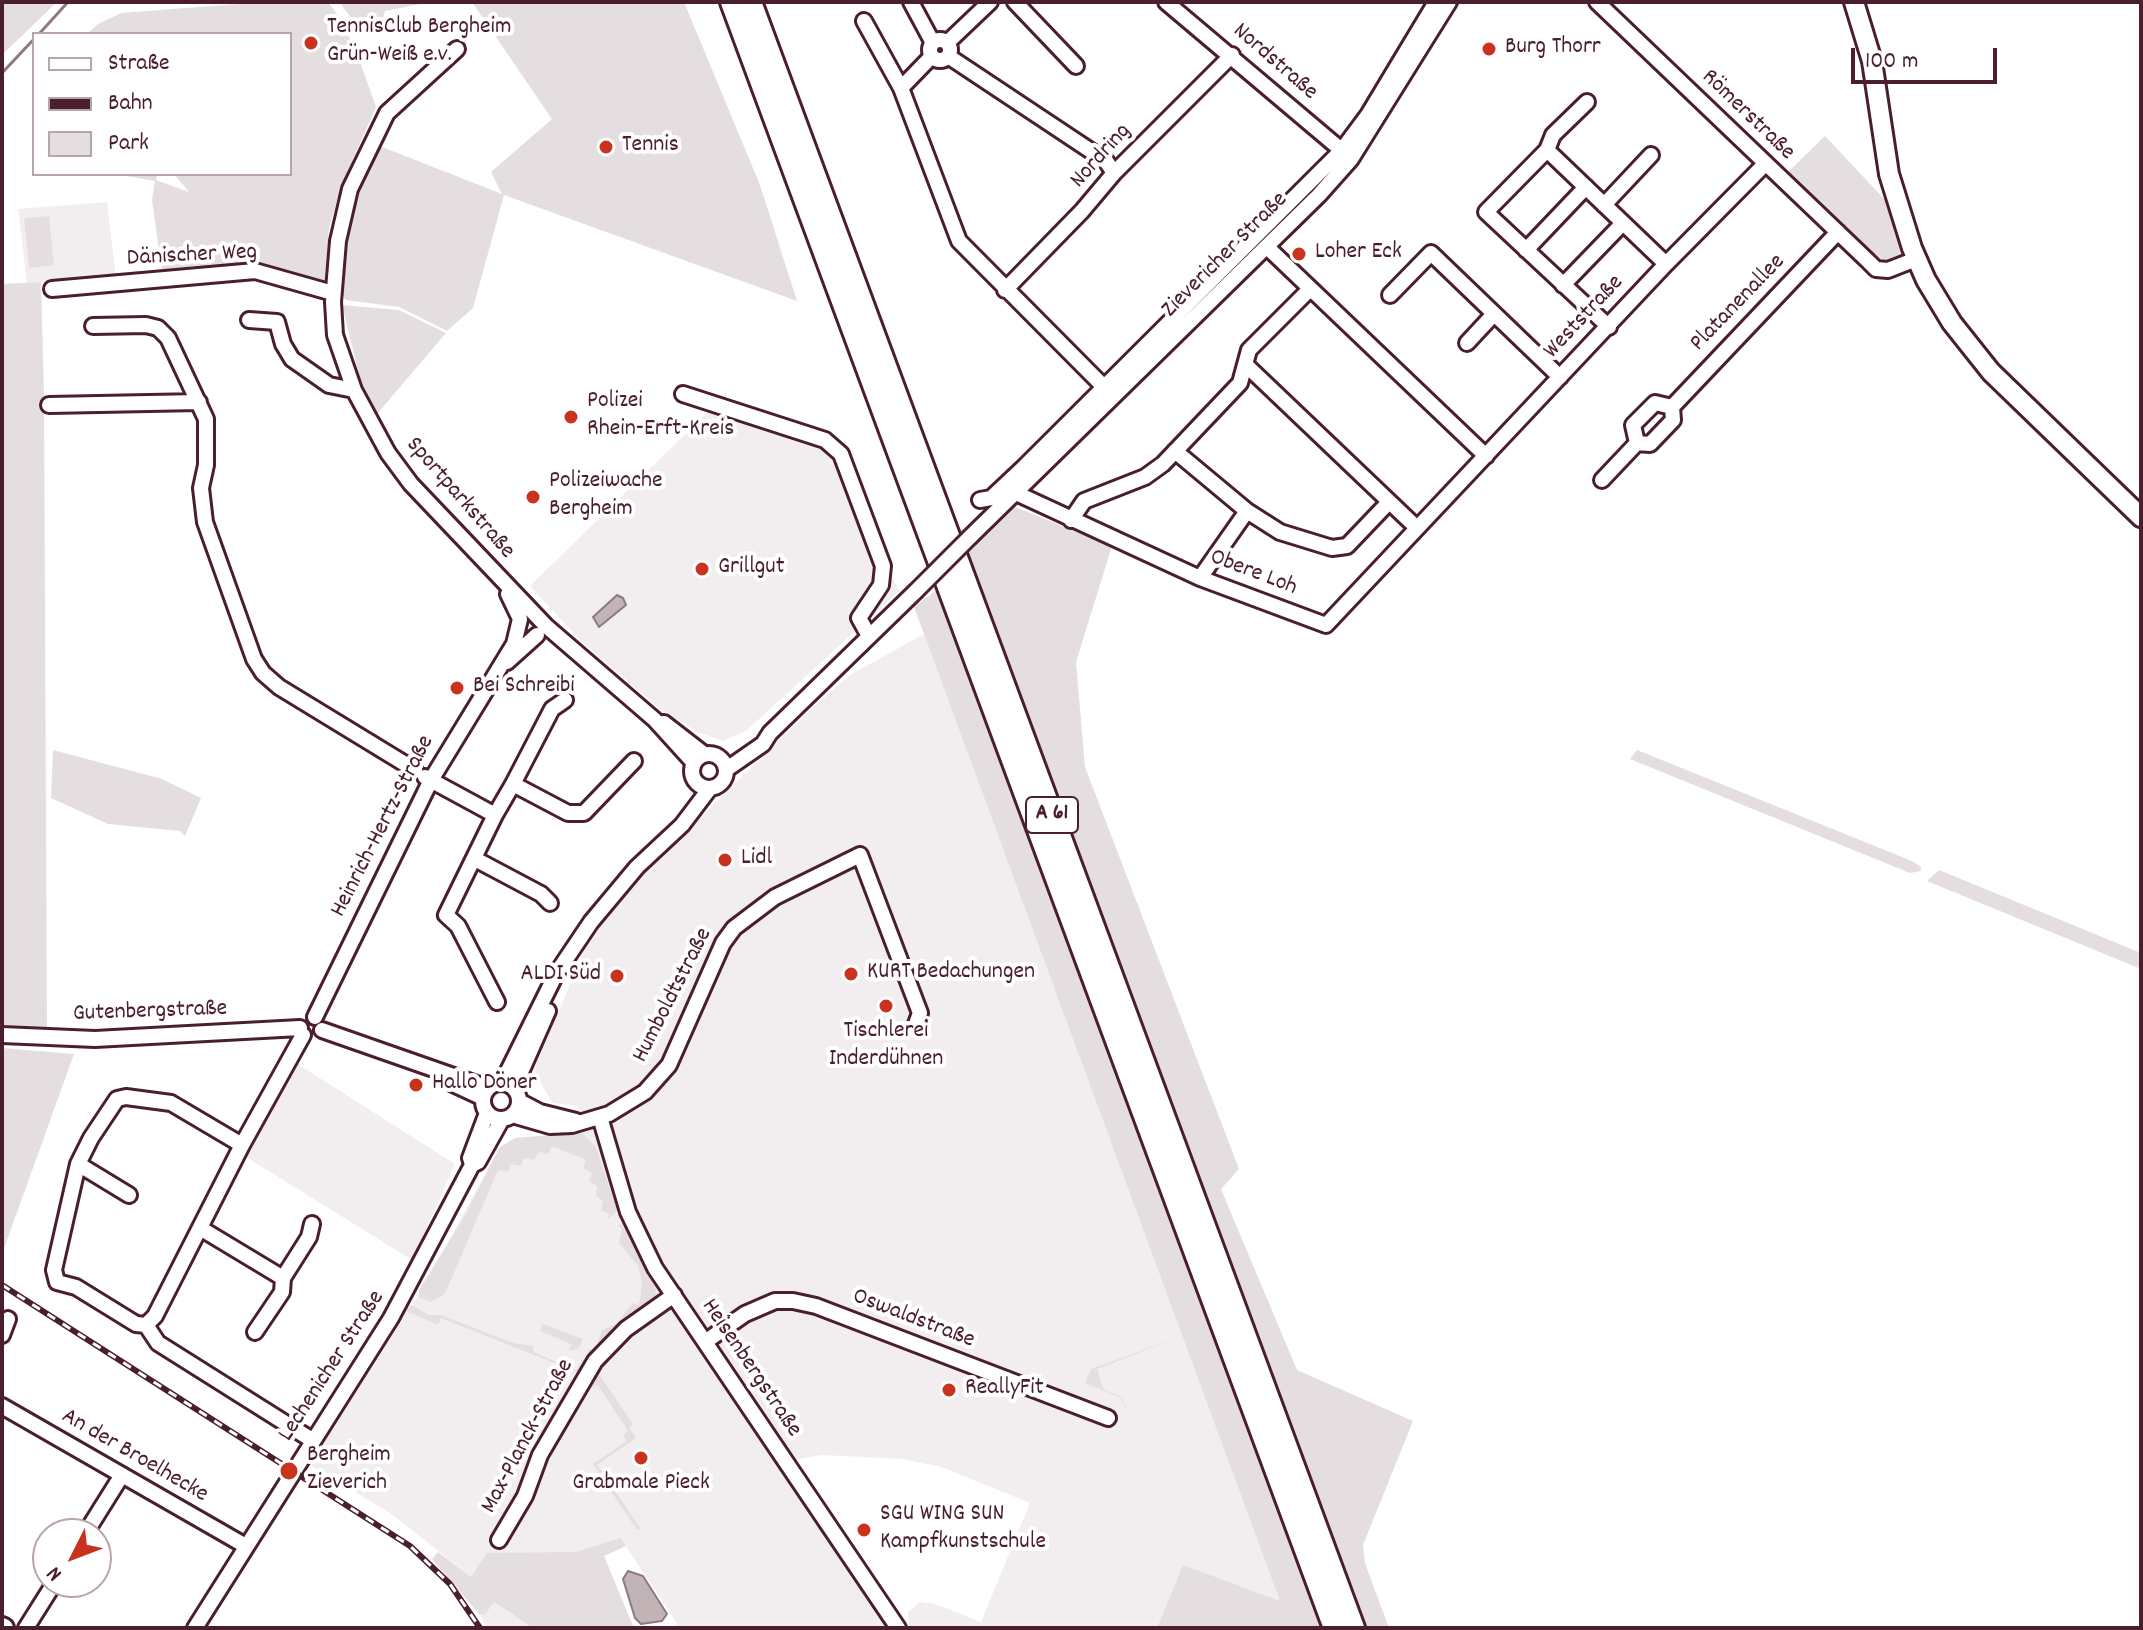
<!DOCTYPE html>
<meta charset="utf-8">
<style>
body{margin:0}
#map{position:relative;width:2143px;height:1630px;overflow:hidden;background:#fff;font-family:Dekko,sans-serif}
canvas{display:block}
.frame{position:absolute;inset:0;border:4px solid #4a1f2b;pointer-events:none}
.legend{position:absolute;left:32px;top:32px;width:260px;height:144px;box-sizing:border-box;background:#fff;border:2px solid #b7a5aa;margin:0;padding:10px 14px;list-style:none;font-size:24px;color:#4a1f2b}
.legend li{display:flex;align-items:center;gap:16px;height:40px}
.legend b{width:40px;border:2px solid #b7a5aa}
.north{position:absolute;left:32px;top:1518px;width:80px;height:80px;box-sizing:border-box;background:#fff;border:2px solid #b7a5aa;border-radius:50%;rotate:228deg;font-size:22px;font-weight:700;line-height:32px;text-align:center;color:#4a1f2b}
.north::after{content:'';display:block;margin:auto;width:28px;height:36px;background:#c8321e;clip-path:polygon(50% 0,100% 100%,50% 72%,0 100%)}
.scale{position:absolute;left:1851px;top:48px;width:146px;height:36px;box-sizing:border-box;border:4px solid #4a1f2b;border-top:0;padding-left:10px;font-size:24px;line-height:28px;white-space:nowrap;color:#4a1f2b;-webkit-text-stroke:6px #fff;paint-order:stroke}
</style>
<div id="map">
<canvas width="2143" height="1630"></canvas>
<div class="frame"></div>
<ul class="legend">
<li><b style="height:10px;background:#fff"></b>Straße</li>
<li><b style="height:10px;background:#4a1f2b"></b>Bahn</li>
<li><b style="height:22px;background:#e5dee0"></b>Park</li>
</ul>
<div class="north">N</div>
<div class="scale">100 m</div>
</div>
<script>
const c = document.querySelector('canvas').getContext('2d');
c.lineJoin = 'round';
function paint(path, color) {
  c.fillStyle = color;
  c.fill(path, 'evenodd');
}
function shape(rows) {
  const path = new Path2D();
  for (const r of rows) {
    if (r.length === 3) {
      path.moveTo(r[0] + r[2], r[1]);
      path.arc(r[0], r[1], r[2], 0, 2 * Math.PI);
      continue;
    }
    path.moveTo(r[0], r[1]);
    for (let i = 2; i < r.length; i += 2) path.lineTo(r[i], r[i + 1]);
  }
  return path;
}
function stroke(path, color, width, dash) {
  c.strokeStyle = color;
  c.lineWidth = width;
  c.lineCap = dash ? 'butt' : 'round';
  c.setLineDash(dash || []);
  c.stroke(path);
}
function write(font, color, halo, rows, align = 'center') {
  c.font = font + ' Dekko,sans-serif';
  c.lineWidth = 8;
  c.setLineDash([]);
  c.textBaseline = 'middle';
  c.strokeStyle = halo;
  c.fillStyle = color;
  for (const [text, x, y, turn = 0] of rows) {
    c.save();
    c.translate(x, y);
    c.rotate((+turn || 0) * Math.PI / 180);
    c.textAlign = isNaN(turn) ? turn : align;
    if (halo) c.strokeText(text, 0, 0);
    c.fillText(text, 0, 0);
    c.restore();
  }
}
paint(shape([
 [107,202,116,277,27,283,18,209],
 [710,410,829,447,899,591,746,731,723,741,697,732,659,708,583,643,530,586],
 [924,634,1281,1602,1184,1566,1157,1628,909,1628,908,1612,920,1602,935,1604,981,1622,1030,1503,941,1467,903,1459,821,1455,779,1463,891,1628,675,1628,677,1623,621,1539,575,1552,547,1554,471,1577,393,1515,310,1465,423,1288,496,1154,526,1138,580,1134,577,1106,552,1103,534,1070,584,951,606,917,637,879,816,705,850,675],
 [296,1063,455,1164,412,1260,246,1157],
 [494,1602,533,1628,487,1628,479,1614,485,1615]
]), '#f2eeef');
paint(shape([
 [2,2,57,2,2,55],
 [264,2,328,2,341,19,357,53,376,107,341,186,329,228,325,281,262,266,229,264,162,272,152,200,155,181,114,174,158,174,156,180,189,192,174,174,290,174,290,34,87,34,98,24,121,13],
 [339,2,431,2,385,11,383,19,365,35],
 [472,2,684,2,760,185,797,301,504,195,473,308,447,331,399,307,346,300,340,292,342,242,354,190,377,145,502,194,491,172,552,119],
 [1825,136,1887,202,1904,249,1898,260,1887,265,1877,263,1784,176],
 [49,216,54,265,29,268,24,218],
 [41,282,44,394,47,1030,2,1025,2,284],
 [342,305,399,310,446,333,377,414,360,378],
 [1015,507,1112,546,1076,662,1085,767,1239,1169,1221,1189,1297,1370,1413,1421,1363,1545,1365,1563,1389,1628,1366,1628,967,554],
 [938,589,1215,1335,1321,1628,1157,1628,1183,1565,1280,1601,914,607],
 [53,750,162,779,201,798,185,836,180,831,108,824,51,798],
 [1637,750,1912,861,1921,867,1921,871,1910,873,1630,759],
 [1939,870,2141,953,2141,969,1927,881],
 [2,1048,74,1054,2,1254],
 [573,1133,583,1134,596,1147,617,1210,615,1213,607,1219,609,1214,601,1210,603,1201,596,1196,597,1186,589,1181,592,1173,583,1168,586,1160,552,1146,548,1154,539,1152,534,1160,524,1158,521,1166,511,1164,508,1172,498,1170,445,1294,431,1302,419,1297,419,1290,463,1219,500,1147,515,1138],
 [622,1224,656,1285,655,1298,588,1358,588,1349,595,1350,602,1330,616,1324,633,1303,638,1305,640,1300,642,1283,638,1266,619,1243,622,1229,618,1225],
 [411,1305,429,1315,441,1315,513,1343,534,1346,533,1352,576,1370,580,1364,584,1367,576,1376,577,1372,441,1318,438,1325,406,1311],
 [543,1324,583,1339,579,1348,569,1351,571,1344,540,1331],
 [1179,1337,1097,1369,1104,1390,1122,1397,1128,1413,1121,1398,1085,1383,1091,1369],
 [598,1373,633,1424,629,1428,636,1438,597,1465,641,1529,637,1530,593,1464,627,1441,623,1435,628,1431,598,1385,592,1388],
 [621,1538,626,1546,604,1556,634,1628,533,1628,494,1602,485,1615,479,1614,432,1559,438,1552,471,1577,487,1553,575,1552]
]), '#e5dee0');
const water = shape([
 [617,595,623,598,626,605,599,627,593,617,617,595],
 [628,1571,643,1576,667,1614,662,1621,641,1624,635,1618,623,1579,628,1571]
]);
paint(water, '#c1b3b6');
stroke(water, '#91787e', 2);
stroke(shape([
 [39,34,68,2],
 [2,73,34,39]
]), '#91787e', 3);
const minor = shape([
 [911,2,933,43],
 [1015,2,1076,66],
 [1166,2,1346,154],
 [1597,2,1868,261],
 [864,21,901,88],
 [940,50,10],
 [948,42,990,2],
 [457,49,387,113,350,189,338,241,333,302,335,335,354,390,388,453,411,484,546,626,655,720,694,763],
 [932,56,901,88,959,241,1105,388],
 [948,56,1106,161,1114,173],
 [1547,150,1553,135,1587,102],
 [1604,205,1651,155],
 [1267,247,1486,456],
 [1526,250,1586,187],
 [1869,262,1876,269,1888,270,1916,259],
 [1563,285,1623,223],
 [52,289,255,271,333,293],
 [1005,290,1082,211,1114,173,1232,55],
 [1390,295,1431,253,1560,377],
 [249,320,277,322,283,344,292,359,329,385,354,390],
 [93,326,146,325,158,328,168,338,206,419,206,465,201,488,205,522,254,659,263,673,279,687,415,770],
 [1609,327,1486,212,1547,150,1666,264],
 [1467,343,1493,315],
 [1246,365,1417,528],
 [683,394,825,440,841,454,883,566,881,585,859,618,869,636],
 [49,405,199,402],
 [1637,443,1633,425,1655,403,1672,407],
 [1175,451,1247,511,1280,532,1332,548,1347,546,1389,502],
 [1602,480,1637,443,1650,444,1673,420,1672,407,1838,232],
 [1016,493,1200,578,1326,625,1666,264,1765,164],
 [980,500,991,498,1024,467,1342,150,1368,115,1436,2],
 [1071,520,1084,501,1145,477,1163,464,1240,383,1249,350,1310,289],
 [970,537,1319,195,1351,159,1449,2],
 [1200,578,1247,511],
 [507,662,537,635],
 [664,723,704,754],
 [709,771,17],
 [727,769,763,744,770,733,915,592],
 [425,777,495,815],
 [513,784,552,709,565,700],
 [475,859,541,894,550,903],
 [497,1002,458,926,446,915,495,815,513,784,568,813,584,813,634,761],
 [315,1017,431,780,514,644,520,619,508,594],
 [322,1030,488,1088],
 [2,1035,95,1039,300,1028],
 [446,1076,453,1084,483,1098],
 [502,1083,556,974,591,922,637,867,682,825,710,788],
 [501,1101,18],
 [514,1088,548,1011],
 [519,1101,540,1112,576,1121],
 [512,1115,550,1126,572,1125,609,1114,645,1092,669,1065,723,943,734,928,775,897,860,855,920,1013,916,1024],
 [600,1117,628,1212,655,1268,898,1628],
 [78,1164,129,1195],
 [472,1164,470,1158,487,1113],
 [200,1228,283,1278,309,1237,312,1224],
 [146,1325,136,1324,76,1287,57,1282,54,1270,78,1164,91,1138,117,1099,126,1097,171,1103,242,1145],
 [146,1325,155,1316,242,1145,303,1035],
 [146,1325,158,1343,312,1440],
 [255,1332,282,1292,283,1278],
 [2,1335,8,1319],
 [705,1342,745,1314,775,1301,793,1301,816,1306,1108,1418],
 [2,1406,244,1545],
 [85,1534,122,1475],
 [499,1540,525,1496,540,1455,595,1361,626,1329,674,1295],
 [26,1628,55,1582],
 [195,1628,391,1318,472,1165,478,1162,502,1119]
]);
const major = shape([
 [1854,2,1872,61,1889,174,1912,248,1926,280,1952,323,1991,372,2141,517],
 [2,1627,4,1628]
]);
const highway = shape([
 [731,2,1334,1628],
 [751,2,1354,1628]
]);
stroke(minor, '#4a1f2b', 20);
stroke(major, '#4a1f2b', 24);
stroke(highway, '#4a1f2b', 26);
stroke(minor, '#fff', 14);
stroke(major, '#fff', 18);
stroke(highway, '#fff', 20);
const rail = shape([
 [2,1285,410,1546,450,1584,480,1628]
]);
stroke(rail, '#4a1f2b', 6);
stroke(rail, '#fff', 3, [9]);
const minorBridge = shape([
 [915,592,970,537]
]);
stroke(minorBridge, '#4a1f2b', 20, []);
stroke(minorBridge, '#fff', 14);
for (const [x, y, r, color] of [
 [311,43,8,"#c8321e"],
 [1489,49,8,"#c8321e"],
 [606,147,8,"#c8321e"],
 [1299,254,8,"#c8321e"],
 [571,417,8,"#c8321e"],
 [533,497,8,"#c8321e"],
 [702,569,8,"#c8321e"],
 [457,688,8,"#c8321e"],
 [725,860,8,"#c8321e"],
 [851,974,8,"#c8321e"],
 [617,976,8,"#c8321e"],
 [886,1006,8,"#c8321e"],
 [416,1085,8,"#c8321e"],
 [949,1390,8,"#c8321e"],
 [641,1458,8,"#c8321e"],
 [289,1471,10,"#c8321e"],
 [864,1530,8,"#c8321e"]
]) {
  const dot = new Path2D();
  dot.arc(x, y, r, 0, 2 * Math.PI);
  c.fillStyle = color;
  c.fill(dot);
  stroke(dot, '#fff', 3);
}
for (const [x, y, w] of [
 [1052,815,52]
]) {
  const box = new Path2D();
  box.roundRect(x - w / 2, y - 18, w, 36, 6);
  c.fillStyle = '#fff';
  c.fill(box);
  stroke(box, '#4a1f2b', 2);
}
write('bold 22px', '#4a1f2b', null, [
 ["A 61",1052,815]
]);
write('24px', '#4a1f2b', '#fff', [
 ["TennisClub Bergheim",327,29],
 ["Grün-Weiß e.v.",327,57],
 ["Burg Thorr",1505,49],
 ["Tennis",622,147],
 ["Loher Eck",1315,254],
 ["Polizei",587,403],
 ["Rhein-Erft-Kreis",587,431],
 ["Polizeiwache",549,483],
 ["Bergheim",549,511],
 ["Grillgut",718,569],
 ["Bei Schreibi",473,688],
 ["Lidl",741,860],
 ["KURT Bedachungen",867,974],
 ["ALDI Süd",601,976,"right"],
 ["Tischlerei",886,1033,"center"],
 ["Inderdühnen",886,1061,"center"],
 ["Hallo Döner",432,1085],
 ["ReallyFit",965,1390],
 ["Bergheim",307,1457],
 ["Zieverich",307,1485],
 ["Grabmale Pieck",641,1485,"center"],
 ["SGU WING SUN",880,1516],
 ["Kampfkunstschule",880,1544]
], 'left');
write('24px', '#4a1f2b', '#fff', [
 ["Nordstraße",1274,63,41],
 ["Römerstraße",1747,116,44],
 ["Nordring",1102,157,-48],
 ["Zievericher Straße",1226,256,-45],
 ["Dänischer Weg",192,257,-3],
 ["Platanenallee",1739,304,-46],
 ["Weststraße",1585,318,-47],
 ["Sportparkstraße",459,499,49],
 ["Obere Loh",1253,574,21],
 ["Heinrich-Hertz-Straße",384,827,-63],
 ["Humboldtstraße",674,996,-63],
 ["Gutenbergstraße",150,1013,-2],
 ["Oswaldstraße",913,1320,21],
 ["Lechenicher Straße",333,1367,-57],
 ["Heisenbergstraße",750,1369,56],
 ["Max-Planck-Straße",529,1437,-62],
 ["An der Broelhecke",134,1457,30]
]);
</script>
